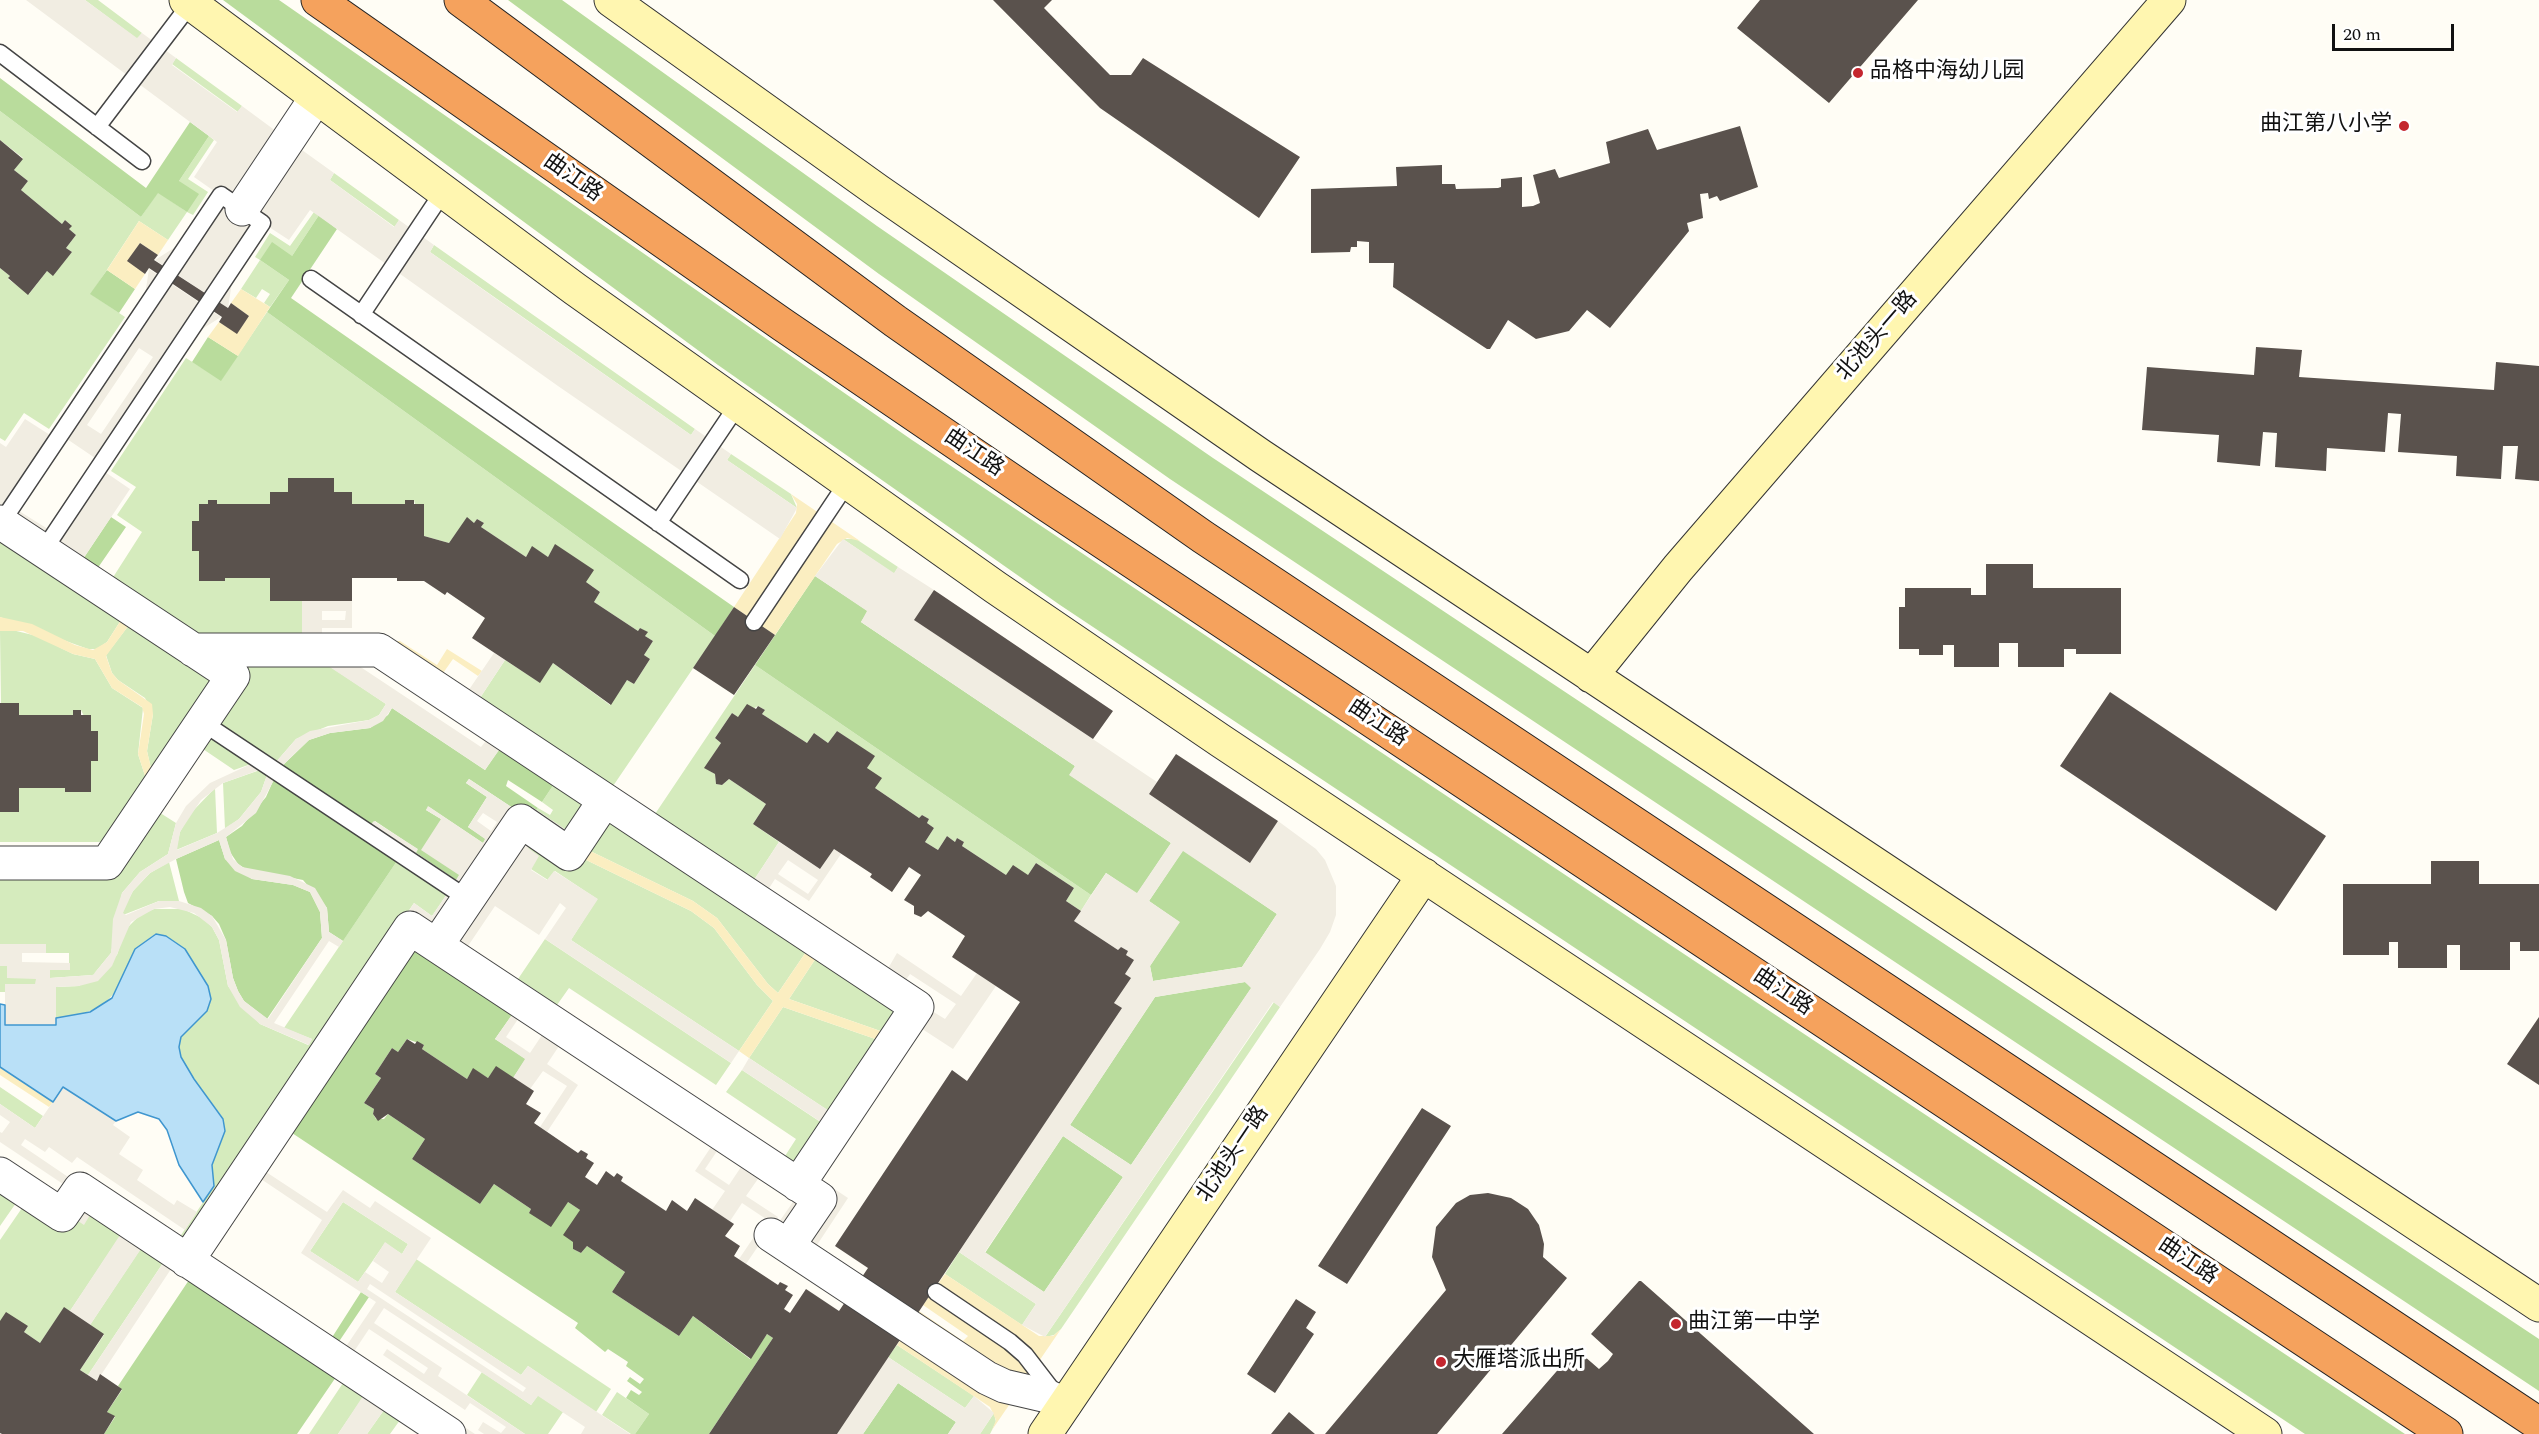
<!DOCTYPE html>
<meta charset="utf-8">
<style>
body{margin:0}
#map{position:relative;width:2539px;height:1434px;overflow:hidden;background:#fffdf5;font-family:Spectral,serif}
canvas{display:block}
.scale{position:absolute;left:2332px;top:24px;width:122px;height:27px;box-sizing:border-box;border:3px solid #111;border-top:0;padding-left:8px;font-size:18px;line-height:21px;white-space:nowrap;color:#111;-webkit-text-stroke:4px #fff;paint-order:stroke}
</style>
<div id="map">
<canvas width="2539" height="1434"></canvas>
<div class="scale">20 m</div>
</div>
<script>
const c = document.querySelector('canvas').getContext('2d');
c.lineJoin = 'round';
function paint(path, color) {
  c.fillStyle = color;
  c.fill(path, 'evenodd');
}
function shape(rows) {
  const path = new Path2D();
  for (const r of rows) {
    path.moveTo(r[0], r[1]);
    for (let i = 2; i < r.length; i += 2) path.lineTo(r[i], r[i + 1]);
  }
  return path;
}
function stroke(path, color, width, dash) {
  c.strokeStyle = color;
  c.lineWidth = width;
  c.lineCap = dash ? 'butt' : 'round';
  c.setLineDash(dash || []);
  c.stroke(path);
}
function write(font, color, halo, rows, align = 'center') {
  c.font = font + ' Spectral,"Noto Sans SC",serif';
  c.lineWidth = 6;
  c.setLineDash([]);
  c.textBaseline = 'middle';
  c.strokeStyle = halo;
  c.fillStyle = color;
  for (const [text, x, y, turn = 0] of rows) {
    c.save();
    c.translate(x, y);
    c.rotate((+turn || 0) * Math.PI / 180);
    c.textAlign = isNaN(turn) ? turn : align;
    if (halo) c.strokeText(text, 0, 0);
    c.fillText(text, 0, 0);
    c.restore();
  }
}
paint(shape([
 [85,0,98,0,142,33,137,39],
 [176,58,242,106,238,112,172,64],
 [0,111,141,217,158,192,187,212,179,181,209,136,214,140,188,179,208,192,193,215,187,212,168,240,139,221,91,294,125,317,49,429,24,413,5,441,0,438,0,268,10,276,8,279,29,294,47,271,53,275,72,252,66,248,76,235,69,229,71,225,65,220,62,224,21,190,28,181,14,170,23,158,0,140],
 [334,173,399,220,395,227,330,180],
 [314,212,319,215,292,256,260,260,289,280,270,307,264,303,270,294,262,289,256,298,241,289,260,260,255,257,270,233,290,246],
 [434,245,695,429,691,435,430,252],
 [267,312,715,636,611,789,478,701,505,660,539,682,553,663,610,705,627,680,634,684,650,659,644,655,653,641,645,636,647,632,640,628,638,631,594,602,600,592,586,582,555,545,548,557,532,547,526,557,481,527,484,523,477,519,474,523,467,518,449,543,424,536,414,500,405,500,405,504,352,504,334,492,334,478,289,478,288,492,270,504,217,504,217,500,209,500,208,504,199,505,199,521,192,521,192,551,199,551,199,581,225,581,225,578,270,578,270,601,302,601,302,641,198,641,110,582,142,532,117,515,136,487,111,471,186,358,221,380],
 [731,454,791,494,797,508,727,460],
 [0,532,121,620,107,642,97,649,88,649,0,617],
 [843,539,856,539,898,567,894,574],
 [129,625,214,682,152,773,147,751,153,714,145,698,118,680,112,673,106,655],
 [8,629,37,636,73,654,95,659,112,688,143,708,138,754,147,782,107,842,0,842,0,812,19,812,19,788,65,788,91,761,98,761,98,732,91,731,81,710,73,710,73,715,19,715,19,703,1,703,0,631],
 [227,659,319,659,386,704,379,715,369,720,328,726,296,739,276,762,214,720],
 [755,665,1091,895,1081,911,1066,901,1074,888,1036,863,1028,875,1006,875,962,846,964,842,957,838,955,842,947,836,938,850,925,842,934,828,927,823,929,819,922,815,919,818,875,788,867,768,874,756,837,731,828,743,814,733,807,743,762,714,765,710,758,706,738,717,732,713,715,738,721,743,705,768,715,774,716,784,722,785,729,779,766,804,753,824,779,842,752,883,653,817],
 [205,734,251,764,234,770,197,745],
 [260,770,267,775,261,792,239,819,225,829,223,783],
 [556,781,586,802,567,831,536,810,538,808,550,815,553,810,542,802],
 [215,788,217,833,176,850,180,832,189,815],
 [154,809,176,823,168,854,140,872,122,893,111,953,93,975,50,978,50,970,69,970,69,953,46,953,45,944,0,944,0,876,109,876],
 [607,815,808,949,778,993,768,984,717,918,693,901,584,848],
 [534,840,578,856,691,911,714,928,757,985,773,1001,739,1051,571,940,597,899,555,871,548,880,531,869,528,848],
 [397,861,447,894,432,916,414,903,186,1242,179,1238,214,1186,212,1165,225,1131,223,1118,194,1079,181,1057,179,1047,181,1037,207,1011,155,934,135,949,120,987,102,1006,77,1016,56,1018,56,987,79,986,117,955,125,930,140,915,154,909,183,909,204,919,212,927,219,940,228,986,260,1024,308,1045,312,1039,284,1028],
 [169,862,179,901,159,901,123,915,123,909,133,891,150,873],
 [545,939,731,1063,716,1085,569,988,557,1005,518,979],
 [818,955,904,1012,889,1034,789,999],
 [0,966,7,966,7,978,36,978,36,984,5,984,5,992,0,992],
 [1274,1002,1280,1007,1061,1329,1054,1335,1045,1337],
 [783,1007,884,1042,835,1115,749,1058],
 [742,1070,828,1127,801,1167,785,1156,796,1139,726,1092],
 [0,1087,43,1116,35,1128,0,1104],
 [0,1193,16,1203,0,1226],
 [343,1202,408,1244,402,1254,385,1243,358,1282,310,1251],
 [22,1208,90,1215,121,1235,70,1311,64,1308,40,1343,24,1332,28,1326,0,1321,0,1240],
 [141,1248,163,1263,88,1375,80,1370,104,1335,90,1325],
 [959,1252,1036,1304,1022,1325,945,1274],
 [416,1259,611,1389,596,1412,528,1366,521,1375,395,1292],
 [897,1345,974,1396,965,1408,888,1357],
 [482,1372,531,1405,538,1395,563,1412,548,1434,525,1434,467,1395],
 [343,1383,364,1396,338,1434,309,1434],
 [617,1392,649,1414,635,1434,631,1434,602,1415],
 [384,1410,400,1420,390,1434,367,1434],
 [994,1413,996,1422,990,1434,980,1434]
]), '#d5ebbd');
paint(shape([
 [223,0,279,0,912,440,2405,1434,2305,1434,1060,605,718,365],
 [508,0,562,0,877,226,1213,458,2539,1339,2539,1391,1170,479,879,274],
 [0,78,146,188,190,122,209,136,179,181,199,194,187,212,158,193,141,217,0,111],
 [319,215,337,229,291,298,734,607,715,636,267,312,289,280,260,260,272,242,292,256],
 [107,270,135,289,119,313,90,294],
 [208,337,238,356,221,381,192,362],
 [111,517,126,527,95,572,81,562],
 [815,576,868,611,861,622,1075,766,1070,775,1171,843,1137,894,1106,873,1091,895,755,665],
 [392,708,485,770,502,745,556,781,542,802,508,780,506,786,538,808,536,810,532,807,531,820,469,779,466,783,487,797,468,827,486,839,483,843,429,807,426,810,441,819,460,875,456,880,415,852,417,849,375,821,371,825,282,766,309,740,330,733,370,728,388,715],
 [274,779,397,861,343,941,329,932,327,908,303,880,246,869,238,864,230,852,226,837,242,826,266,797],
 [219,840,225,859,252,879,293,885,310,892,320,912,322,938,267,1019,244,1001,238,991,233,978,226,940,219,924,212,916,188,903,184,892,176,859],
 [1183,850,1277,914,1242,967,1153,981,1150,966,1179,922,1149,901],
 [414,945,514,1012,495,1039,526,1059,513,1078,496,1067,488,1078,473,1069,467,1079,422,1049,424,1045,407,1039,398,1052,392,1048,375,1074,381,1078,364,1103,374,1109,373,1114,376,1119,384,1119,388,1114,425,1139,412,1159,480,1204,494,1184,531,1209,529,1213,568,1202,580,1210,573,1249,581,1253,587,1246,625,1272,612,1292,679,1336,693,1316,750,1359,767,1334,773,1338,709,1434,635,1434,649,1414,626,1398,631,1390,639,1395,642,1392,627,1381,630,1377,640,1384,644,1379,626,1366,628,1362,608,1349,605,1352,575,1328,578,1323,289,1131],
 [1245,982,1252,987,1131,1165,1070,1125,1155,997],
 [1063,1136,1123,1177,1044,1292,985,1253],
 [189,1280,336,1377,297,1434,104,1434,115,1417,107,1412,122,1390,118,1386],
 [361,1292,369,1297,338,1343,331,1339],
 [898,1383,956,1422,948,1434,863,1434]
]), '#b9dc9c');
paint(shape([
 [139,221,168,240,158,255,140,243,128,261,145,274,135,289,107,270],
 [241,289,270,307,238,356,208,337,219,322,237,333,249,316,231,303],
 [791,494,860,541,847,538,837,544,775,635,734,607,796,513,797,504],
 [0,617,32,624,75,645,93,650,107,642,121,620,129,625,106,656,112,673,118,680,152,704,153,714,147,751,152,773,147,782,138,754,144,714,142,707,112,688,95,659,73,654,23,631,0,631],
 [386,641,400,641,437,665,447,649,482,671,478,676,453,659,441,676],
 [584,848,693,901,717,918,768,984,778,993,808,949,818,955,789,999,889,1034,884,1042,783,1007,749,1058,739,1051,773,1001,757,985,714,928,691,911,578,856],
 [0,1067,53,1102,49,1107,0,1075],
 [945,1274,1039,1336,1053,1336,1061,1329,992,1430,996,1420,990,1407,897,1345,919,1311,963,1341,968,1336,923,1305]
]), '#fbeec1');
paint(shape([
 [26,0,85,0,137,38,142,33,176,58,172,65,237,112,242,106,288,140,334,173,330,180,394,227,399,220,434,245,430,252,495,298,691,435,695,429,731,454,727,460,797,508,780,539,558,386,310,210,289,240,269,227,232,282,228,308,155,260,177,246,214,191,194,177,217,142],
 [149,269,221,317,199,331,105,472,130,489,81,562,198,641,302,640,302,601,352,601,352,628,322,628,322,640,466,694,494,653,505,660,478,701,752,883,779,842,820,869,834,849,841,854,809,901,775,879,766,893,886,972,897,953,961,996,977,973,996,986,953,1049,913,1023,812,1174,848,1198,817,1245,862,1276,844,1303,761,1248,795,1199,760,1176,746,1196,778,1217,746,1264,739,1259,766,1219,742,1203,730,1221,712,1210,725,1191,695,1171,713,1144,561,1043,547,1064,578,1085,547,1132,540,1127,567,1086,543,1071,530,1089,513,1078,525,1059,495,1039,514,1012,414,945,263,1170,327,1212,343,1190,370,1208,375,1201,431,1238,395,1292,521,1375,528,1366,630,1434,581,1434,585,1427,538,1396,531,1405,384,1308,374,1323,442,1368,438,1376,525,1434,484,1434,478,1430,483,1422,501,1433,506,1427,470,1403,465,1410,383,1355,387,1349,424,1374,428,1368,369,1329,353,1353,475,1434,421,1434,384,1410,367,1434,338,1434,363,1396,171,1269,97,1381,88,1375,163,1263,141,1249,90,1325,70,1311,120,1235,90,1215,84,1225,66,1213,55,1230,0,1193,69,1200,75,1192,0,1142,0,1132,2,1133,10,1122,0,1115,0,1104,35,1128,63,1087,116,1121,113,1125,130,1137,119,1154,143,1170,137,1180,174,1205,177,1200,197,1212,185,1230,77,1157,72,1163,49,1147,45,1152,25,1139,21,1145,102,1200,186,1242,414,903,432,916,447,894,274,780,256,813,226,837,233,859,242,867,290,876,315,888,327,908,329,932,343,941,339,947,329,941,274,1023,312,1039,309,1045,260,1024,240,1007,228,986,219,940,212,927,194,913,170,907,154,909,131,922,112,966,98,981,79,986,56,987,56,1025,5,1025,5,984,35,984,36,979,7,978,7,966,0,966,0,944,46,944,46,953,22,953,22,962,70,963,70,970,50,970,50,978,93,975,111,953,113,919,122,893,140,872,168,854,176,823,186,806,210,783,251,764,205,734,101,850,214,682,0,532,0,443,6,447,25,419,50,435,145,295],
 [139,348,153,357,101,434,87,425],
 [67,439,95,458,48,529,19,511],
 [322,611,346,611,345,620,322,620],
 [228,660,319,660,386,704,379,715,369,720,310,731,296,739,276,762,214,720],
 [350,660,373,660,489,737,481,747],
 [392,708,485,770,502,746,591,804,571,833,532,807,528,813,531,820,469,779,466,783,487,797,468,827,485,839,483,843,428,806,426,810,441,819,421,850,459,875,456,880,416,853,418,849,374,821,371,824,282,766,309,740,330,733,370,728,383,721],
 [259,770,267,775,261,792,239,819,217,833,177,850,180,832,201,800,223,783],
 [483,813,497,822,491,831,477,821],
 [607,815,904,1013,835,1115,749,1058,742,1070,827,1126,800,1166,468,946,495,906,539,935,560,903,566,908,545,939,731,1063,739,1051,571,940,598,899,554,871,547,880,531,870,539,856,528,848,534,840,573,865],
 [219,840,225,859,235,871,252,879,293,885,310,892,320,912,322,938,268,1019,244,1001,238,991,233,978,226,940,212,916,201,908,179,901,159,901,126,915,123,913,133,891,150,873,176,859],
 [788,860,818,880,808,894,778,874],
 [910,974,956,1004,945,1019,924,1006,903,984],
 [520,1016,544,1032,530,1053,506,1037],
 [719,1148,743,1164,729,1185,705,1169],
 [258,1177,322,1220,301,1253,376,1302,345,1348,206,1255],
 [343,1202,408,1244,402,1254,385,1242,373,1261,389,1272,382,1283,365,1272,358,1282,310,1251],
 [370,1284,526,1388,523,1392,367,1289],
 [843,539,894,573,898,567,934,590,915,620,1157,782,1149,794,1250,862,1278,821,1316,849,1325,860,1336,886,1336,915,1330,932,1320,949,1280,1007,1273,1002,1045,1337,1022,1325,1036,1304,959,1252,1121,1008,1114,1003,1130,978,1125,974,1133,960,1126,955,1128,951,1121,947,1118,950,1074,921,1106,873,1137,893,1171,843,1069,775,1075,766,861,622,867,611,815,576],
 [1183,851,1277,914,1242,967,1153,981,1150,966,1180,922,1149,901],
 [1245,982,1251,988,1131,1165,1070,1125,1155,997],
 [1063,1136,1123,1177,1044,1292,985,1252],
 [888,1357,965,1408,974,1396,994,1413,980,1434,948,1434,956,1422,898,1383,863,1434,837,1434]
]), '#f1ede2');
const water = shape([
 [156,934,166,936,185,949,208,986,211,999,207,1011,181,1037,179,1047,181,1057,194,1079,223,1119,225,1131,212,1165,214,1186,203,1202,179,1165,167,1130,159,1119,138,1112,116,1121,63,1087,53,1102,0,1067,0,1004,5,1005,5,1025,56,1025,56,1018,90,1012,112,998,135,949,156,934]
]);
paint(water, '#b9e0f7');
stroke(water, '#3f96cf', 1.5);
paint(shape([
 [993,0,1052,0,1044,8,1110,75,1131,75,1143,58,1300,157,1259,218,1100,108],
 [1760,0,1918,0,1829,103,1737,28],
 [1740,126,1758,187,1720,201,1717,196,1709,199,1708,193,1700,194,1703,218,1687,223,1689,231,1610,328,1587,310,1569,331,1536,339,1508,320,1490,349,1487,349,1393,287,1394,263,1369,263,1369,242,1357,241,1357,247,1351,247,1350,252,1311,253,1311,189,1397,186,1396,167,1442,165,1442,184,1455,184,1456,189,1498,188,1501,187,1501,179,1522,177,1522,207,1533,206,1540,203,1533,175,1555,169,1559,178,1610,163,1606,142,1648,129,1657,150],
 [0,140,23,159,14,170,28,181,21,190,62,224,65,220,72,226,69,229,76,235,66,248,72,252,53,276,47,271,28,295,8,278,10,276,0,268],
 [140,243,158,255,154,260,228,308,231,303,249,316,237,334,219,322,222,317,149,268,145,274,127,261],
 [2256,347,2302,350,2299,377,2494,390,2496,362,2539,366,2539,481,2515,479,2518,446,2503,446,2501,479,2456,476,2457,456,2398,452,2401,414,2388,413,2385,452,2327,448,2326,471,2275,467,2277,433,2263,432,2260,466,2217,462,2219,435,2142,430,2147,367,2254,375],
 [288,478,334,478,334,492,352,492,352,504,405,504,405,500,414,500,414,504,424,504,424,536,449,543,467,517,474,523,477,519,484,523,481,527,526,557,532,546,548,557,555,544,594,570,586,582,600,592,594,602,638,631,640,628,648,632,645,636,653,641,644,655,650,659,634,684,627,680,611,705,553,663,540,683,472,638,485,618,447,592,445,595,424,581,397,581,397,578,352,578,352,601,270,601,270,578,225,578,225,581,199,581,199,551,192,551,192,521,199,521,199,504,208,504,208,500,217,500,217,504,270,504,270,492,288,492],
 [1986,564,2033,564,2033,588,2121,588,2121,654,2076,654,2076,649,2064,649,2064,667,2018,667,2018,643,1999,643,1999,667,1954,667,1954,645,1943,645,1943,655,1919,655,1919,649,1899,649,1899,607,1905,607,1905,588,1971,588,1971,595,1986,595],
 [934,590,1113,711,1093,739,914,620],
 [734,607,775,635,734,695,693,668],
 [2110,692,2326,836,2276,911,2060,766],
 [0,703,19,703,19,715,73,715,73,710,81,710,81,715,91,715,91,731,98,731,98,761,91,761,91,792,65,792,65,788,19,788,19,812,0,812],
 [747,704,756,709,758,706,765,710,762,714,807,743,814,733,828,743,837,731,875,756,867,768,882,778,875,788,919,818,922,815,929,819,927,823,934,828,925,842,938,850,947,836,955,842,957,838,964,842,962,846,1006,875,1013,865,1028,875,1036,863,1074,888,1066,901,1081,911,1074,921,1118,950,1121,947,1128,951,1126,955,1134,960,1125,974,1131,978,1114,1003,1122,1008,837,1434,709,1434,773,1338,767,1334,751,1359,693,1316,679,1336,612,1292,625,1272,587,1246,581,1253,573,1249,573,1242,563,1235,580,1210,568,1202,551,1227,529,1213,531,1209,494,1184,480,1204,412,1159,425,1139,388,1114,378,1121,373,1114,374,1109,364,1103,381,1078,375,1074,392,1048,398,1052,407,1039,415,1044,417,1041,424,1045,422,1049,467,1079,473,1068,488,1078,496,1066,534,1091,526,1104,541,1113,534,1123,578,1153,581,1150,588,1154,586,1158,594,1163,585,1177,597,1185,606,1171,614,1177,617,1173,623,1177,621,1181,666,1211,672,1200,687,1211,695,1198,734,1224,725,1236,740,1246,734,1256,778,1285,780,1282,788,1286,785,1290,793,1295,784,1309,790,1313,806,1289,839,1311,868,1268,835,1246,952,1070,967,1081,1020,1002,952,957,965,936,928,911,921,917,914,914,914,906,904,900,921,875,909,867,892,892,870,877,872,874,834,849,820,869,753,824,766,804,729,779,722,785,716,784,715,774,704,768,721,743,715,738,732,713,738,717],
 [1176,754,1278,821,1250,863,1149,794],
 [2431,861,2479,861,2479,884,2539,884,2539,951,2520,951,2520,942,2510,942,2510,970,2460,970,2460,945,2447,945,2447,968,2398,968,2398,942,2389,942,2389,955,2343,955,2343,884,2431,884],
 [2539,1017,2539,1085,2507,1064],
 [1422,1108,1451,1126,1347,1284,1318,1266],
 [1488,1193,1511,1198,1528,1209,1539,1225,1544,1244,1543,1257,1567,1278,1437,1434,1325,1434,1446,1290,1432,1257,1436,1227,1456,1203,1470,1195],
 [1639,1281,1641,1281,1814,1434,1502,1434,1576,1349,1599,1369,1608,1361,1613,1354,1591,1334],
 [1296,1299,1316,1312,1306,1328,1314,1334,1275,1393,1247,1374],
 [64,1307,104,1334,80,1370,97,1381,100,1374,122,1389,107,1412,115,1416,104,1434,2,1434,0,1433,0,1321,6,1312,28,1326,24,1332,40,1343],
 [1289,1412,1315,1434,1271,1434]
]), '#5a524d');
const lane = shape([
 [0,53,142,161],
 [97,127,191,3],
 [311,279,740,580],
 [361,315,443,192],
 [1,523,221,195,262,223,43,551],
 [658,523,737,406],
 [754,622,847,483],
 [202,722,468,899],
 [936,1292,1010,1342,1025,1355,1055,1394]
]);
const street = shape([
 [242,209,316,98],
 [0,522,233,676,107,863,0,863],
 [193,650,379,650,605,800],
 [437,945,521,821,569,854,605,800,917,1007,798,1185],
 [0,1174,62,1215,80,1189,449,1434],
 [771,1235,987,1378,1004,1386,1047,1396,1065,1404],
 [187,1261,410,928,820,1199,788,1246]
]);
const secondary = shape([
 [186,0,575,289,995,587,1221,741,2265,1434],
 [611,0,878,191,1261,456,2539,1305],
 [1591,676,1678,568,2169,0],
 [1045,1434,1424,875]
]);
const highway = shape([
 [318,0,783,325,1046,504,2446,1434],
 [461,0,895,321,1203,537,2539,1424]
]);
stroke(lane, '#444', 19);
stroke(street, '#444', 35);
stroke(secondary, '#333', 35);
stroke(highway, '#222', 35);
stroke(lane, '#fff', 16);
stroke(street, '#fff', 33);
stroke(secondary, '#fff6b0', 33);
stroke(highway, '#f5a25d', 33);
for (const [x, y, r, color] of [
 [1858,73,6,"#c4262e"],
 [2404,126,6,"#c4262e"],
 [1676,1324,6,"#c4262e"],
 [1441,1362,6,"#c4262e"]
]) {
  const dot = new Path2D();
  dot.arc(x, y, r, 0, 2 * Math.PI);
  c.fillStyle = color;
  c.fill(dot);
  stroke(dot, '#fff', 2);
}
write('22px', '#111', '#fff', [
 ["品格中海幼儿园",1870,73],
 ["曲江第八小学",2392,126,"right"],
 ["曲江第一中学",1688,1324],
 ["大雁塔派出所",1453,1362]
], 'left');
write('22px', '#111', '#fff', [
 ["曲江路",572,179,35],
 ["北池头一路",1878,337,-49],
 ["曲江路",973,454,34],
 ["曲江路",1377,724,34],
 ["曲江路",1782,993,34],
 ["北池头一路",1234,1155,-56],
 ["曲江路",2187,1262,34]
]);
</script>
